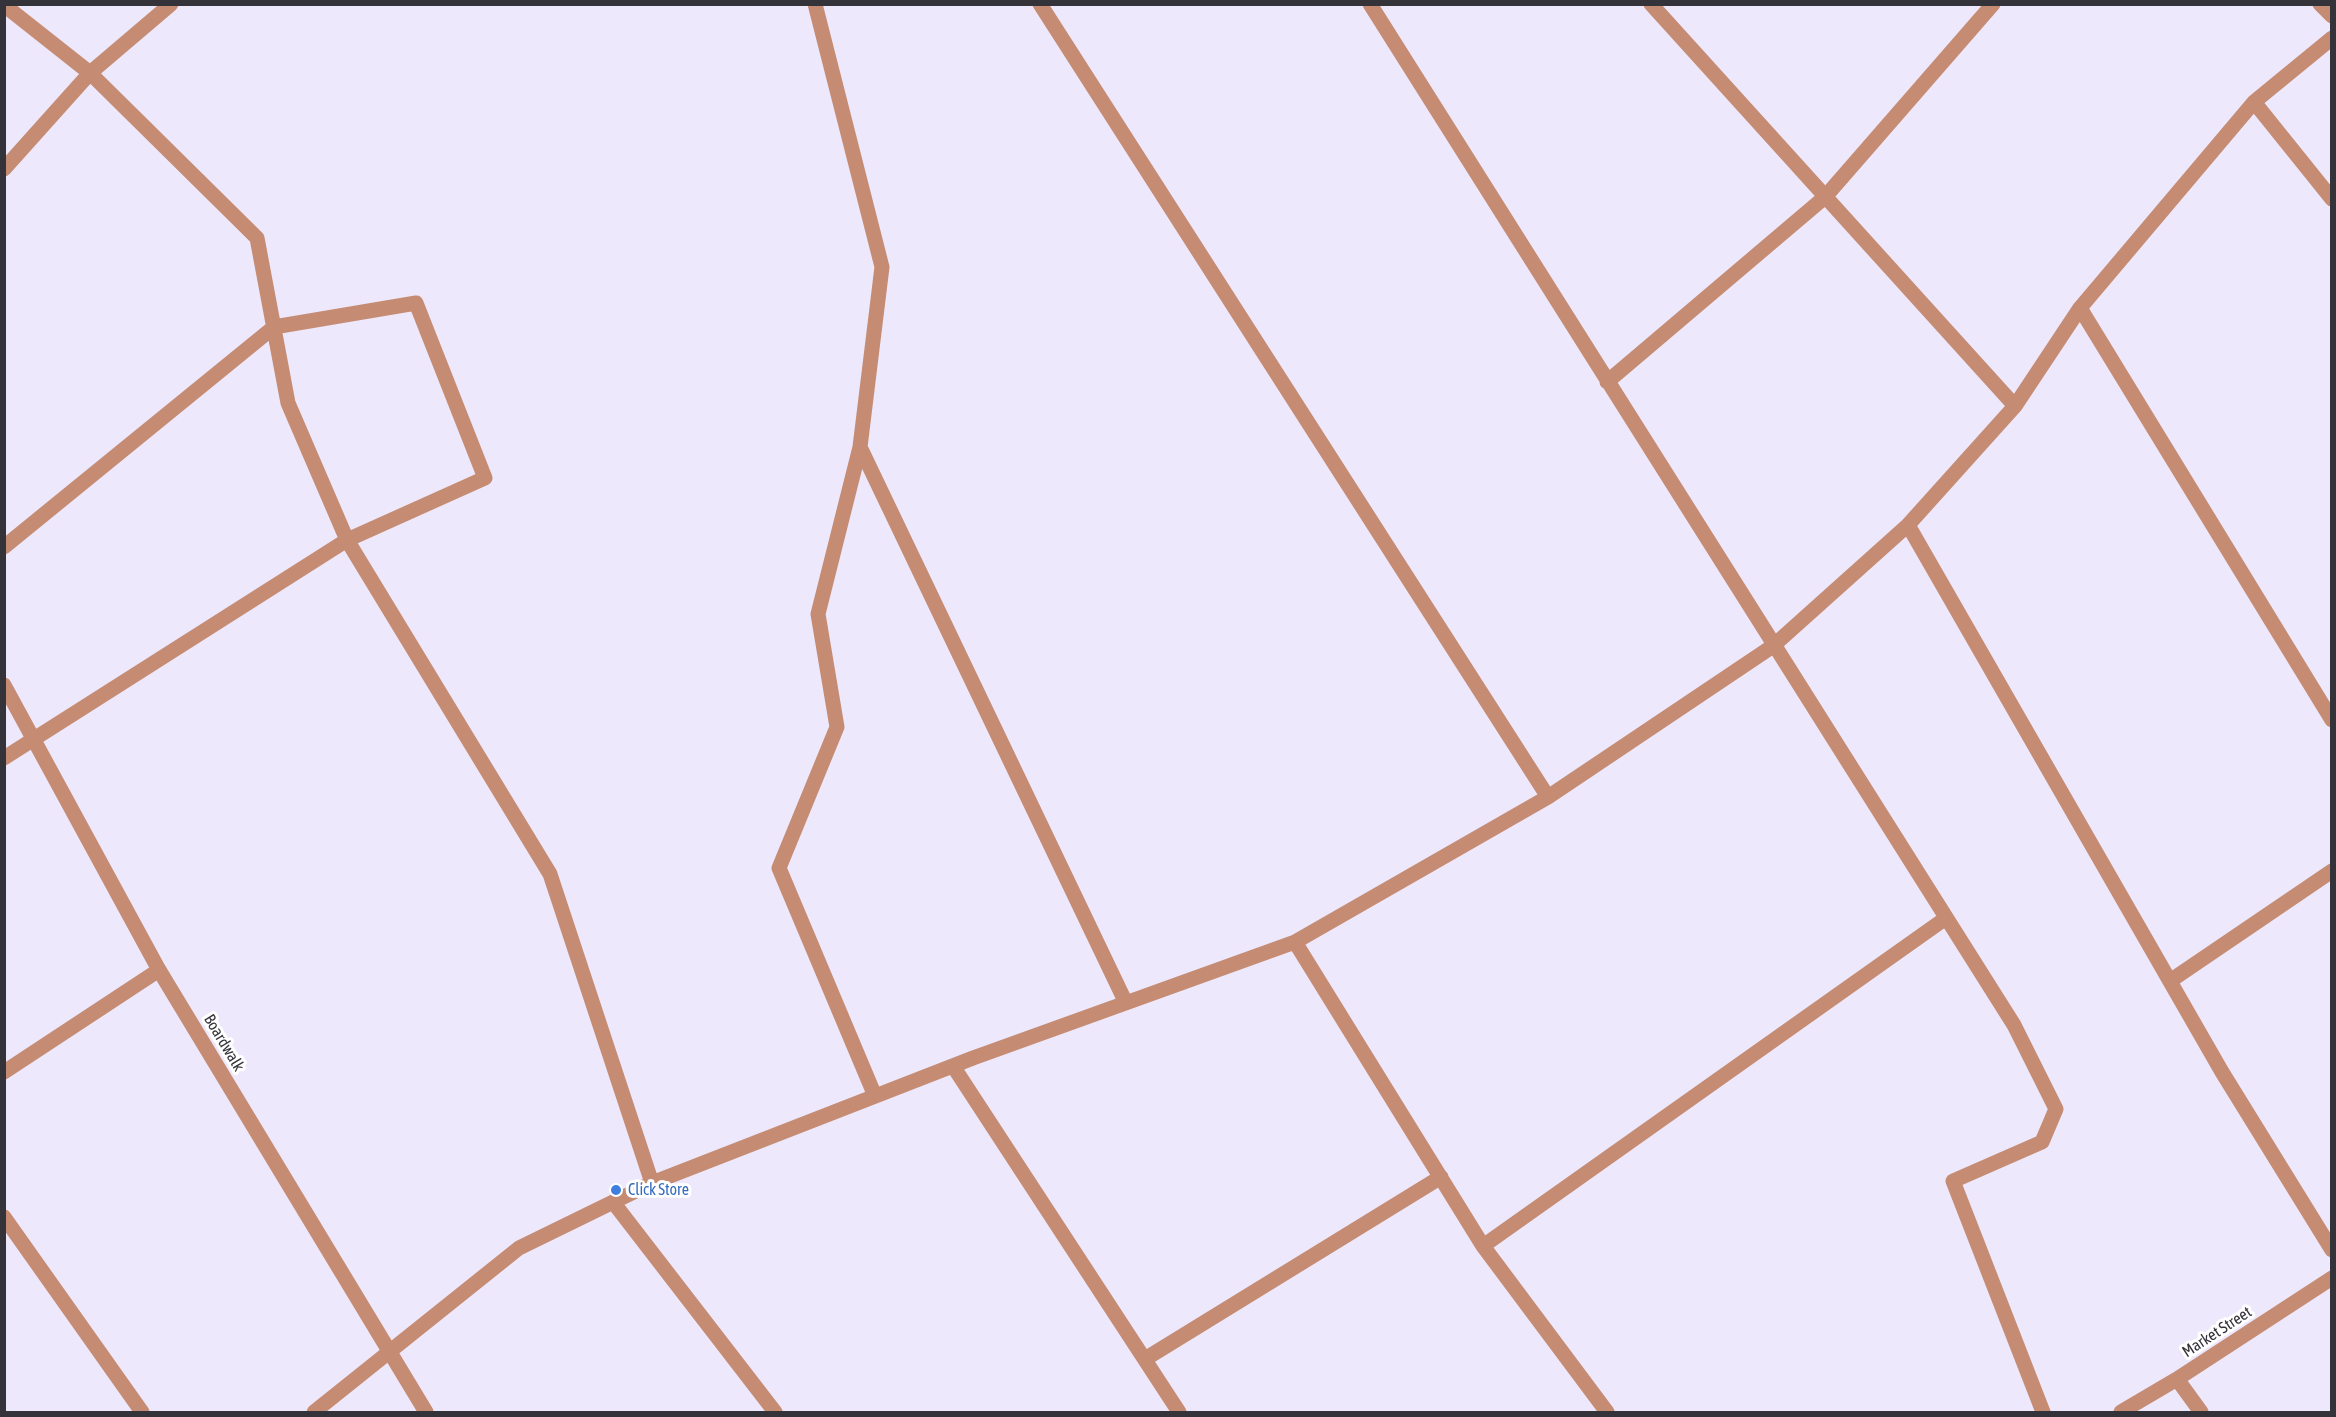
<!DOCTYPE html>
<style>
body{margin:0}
#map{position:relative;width:2336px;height:1417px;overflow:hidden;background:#ede8fc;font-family:"Asap Condensed",sans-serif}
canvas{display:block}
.frame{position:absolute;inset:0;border:6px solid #35333a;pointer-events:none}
</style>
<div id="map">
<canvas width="2336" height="1417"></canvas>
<div class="frame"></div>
</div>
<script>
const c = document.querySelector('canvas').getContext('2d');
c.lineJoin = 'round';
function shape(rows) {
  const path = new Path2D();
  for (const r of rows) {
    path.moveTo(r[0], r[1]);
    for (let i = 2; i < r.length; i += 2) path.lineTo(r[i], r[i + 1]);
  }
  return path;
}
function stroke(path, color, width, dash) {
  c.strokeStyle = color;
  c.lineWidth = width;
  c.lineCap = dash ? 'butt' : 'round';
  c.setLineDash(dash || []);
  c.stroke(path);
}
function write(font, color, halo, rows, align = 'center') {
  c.font = font + ' "Asap Condensed",sans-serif';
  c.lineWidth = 6;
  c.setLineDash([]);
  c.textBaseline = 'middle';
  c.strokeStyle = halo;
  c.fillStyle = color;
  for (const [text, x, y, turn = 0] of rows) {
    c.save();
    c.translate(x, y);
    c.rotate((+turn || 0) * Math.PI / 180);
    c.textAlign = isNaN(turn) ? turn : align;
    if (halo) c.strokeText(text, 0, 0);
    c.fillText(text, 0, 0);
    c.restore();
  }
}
stroke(shape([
 [815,4,882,267,860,447,818,614,837,727,779,868,875,1096],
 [1040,4,1548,797],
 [1370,4,2014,1025,2056,1109,2042,1142,1953,1181,2043,1412],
 [1651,4,2015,406],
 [2320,4,2332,16],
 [4,5,90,73,257,238,288,403,347,540,550,874,652,1183],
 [2254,102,2332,199],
 [4,169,90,73,171,4],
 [2080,308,2332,720],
 [1607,382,1825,197,1993,4],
 [860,447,1126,1003],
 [1908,525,2222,1072,2332,1250],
 [4,547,274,327,416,303,485,478,347,540,4,758],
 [1295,942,1483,1246,1607,1412],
 [2170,981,2332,871],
 [953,1066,1179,1412],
 [4,1072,159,970],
 [613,1202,775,1412],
 [4,1217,142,1412],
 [1483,1246,1946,918],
 [1145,1359,1441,1177],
 [314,1412,519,1248,652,1183,973,1058,1295,942,1548,797,1773,646,1908,525,2015,406,2080,308,2254,102,2332,38]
]), '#c58c73', 15);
stroke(shape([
 [4,685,159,970,426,1412],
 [2177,1379,2201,1412],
 [2121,1412,2177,1379,2332,1278]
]), '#c58c73', 15);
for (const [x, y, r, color] of [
 [616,1190,6,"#3f7fe0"]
]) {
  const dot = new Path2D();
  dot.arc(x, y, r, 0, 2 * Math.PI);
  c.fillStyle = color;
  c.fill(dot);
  stroke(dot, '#fff', 2);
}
write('16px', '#35333a', '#fff', [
 ["Boardwalk",224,1043,59],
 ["Market Street",2217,1332,-33]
]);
write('16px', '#366cbe', '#fff', [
 ["Click Store",628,1190]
], 'left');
</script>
